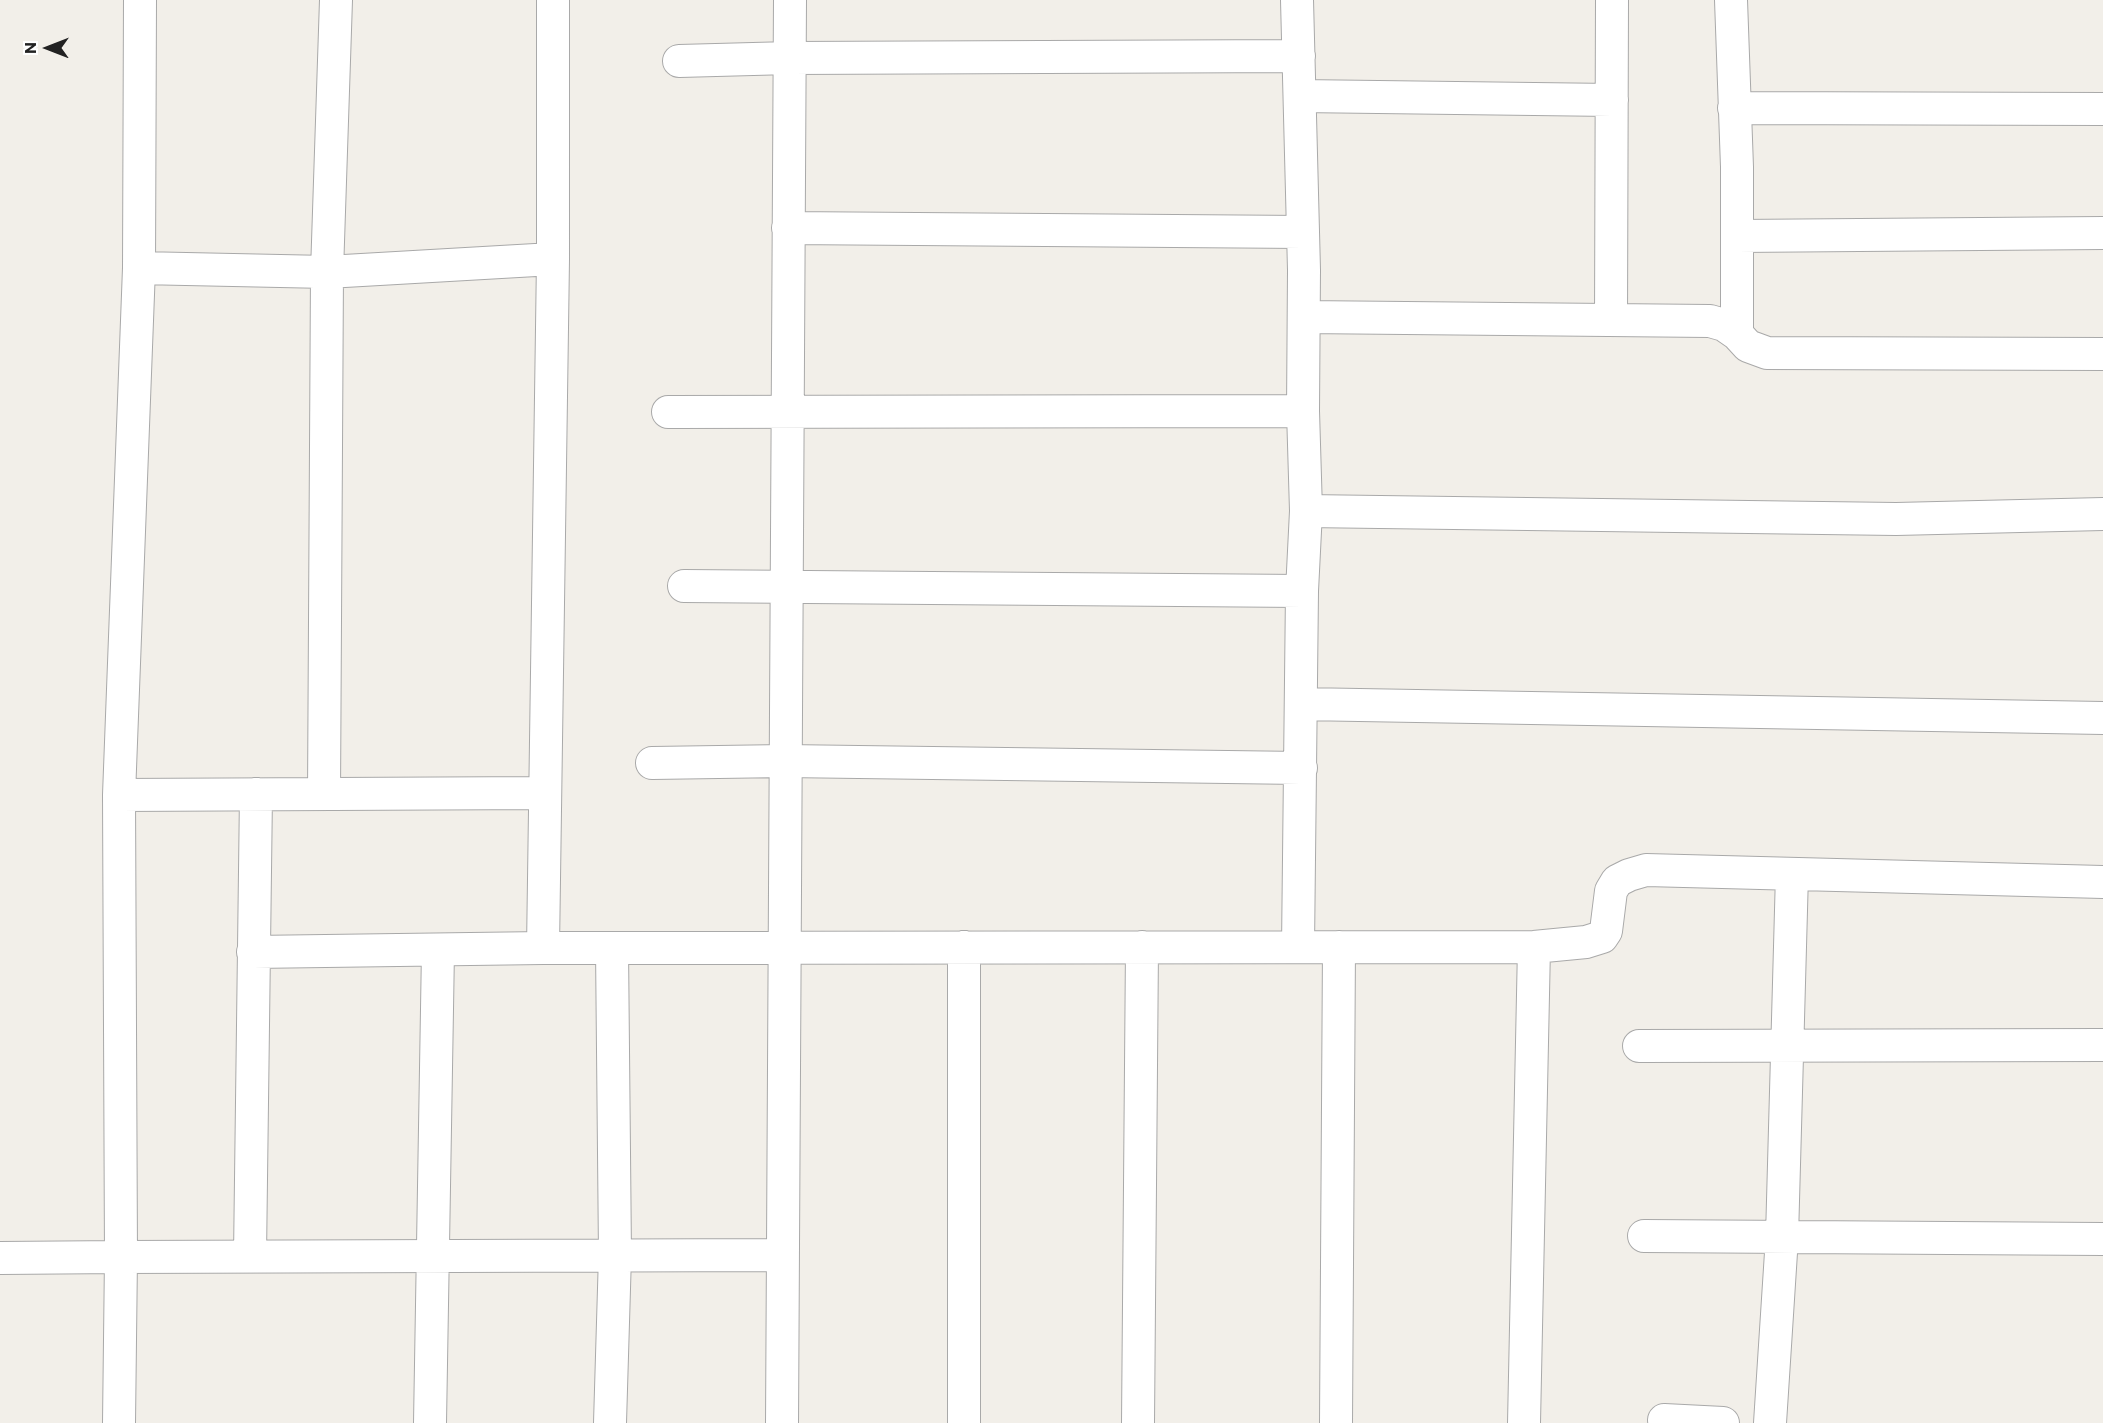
<!DOCTYPE html>
<style>
body{margin:0}
#map{position:relative;width:2103px;height:1423px;overflow:hidden;background:#f2efe9;font-family:Commissioner,sans-serif}
canvas{display:block}
.north{position:absolute;left:18px;top:18px;width:60px;height:60px;-webkit-text-stroke:4px #fff;paint-order:stroke;rotate:270deg;font-size:16px;font-weight:700;line-height:24px;text-align:center;color:#222}
.north::after{content:'';display:block;margin:auto;width:21px;height:27px;background:#222;clip-path:polygon(50% 0,100% 100%,50% 72%,0 100%)}
</style>
<div id="map">
<canvas width="2103" height="1423"></canvas>
<div class="north">N</div>
</div>
<script>
const c = document.querySelector('canvas').getContext('2d');
c.lineJoin = 'round';
function shape(rows) {
  const path = new Path2D();
  for (const r of rows) {
    path.moveTo(r[0], r[1]);
    for (let i = 2; i < r.length; i += 2) path.lineTo(r[i], r[i + 1]);
  }
  return path;
}
function stroke(path, color, width, dash) {
  c.strokeStyle = color;
  c.lineWidth = width;
  c.lineCap = dash ? 'butt' : 'round';
  c.setLineDash(dash || []);
  c.stroke(path);
}
const minor = shape([
 [1297,0,1304,270,1303,411,1306,511,1302,591,1298,947],
 [1731,0,1737,167,1737,334],
 [679,61,790,58,1299,56],
 [1300,96,1612,100],
 [1734,108,2103,109],
 [788,228,1303,232],
 [1738,236,2103,233],
 [139,268,327,272,553,259],
 [1304,317,1710,321,1724,325,1737,334,1748,346,1767,353,2103,354],
 [1611,320,1612,0],
 [668,412,1303,411],
 [1306,511,1896,519,2103,514],
 [684,586,1302,591],
 [1302,704,2103,718],
 [652,763,785,761,1301,768],
 [324,794,327,272,336,0],
 [119,795,545,793],
 [964,947,964,1423],
 [543,948,553,259,553,0],
 [253,952,543,948,1534,947,1586,942,1602,937,1606,931,1611,891,1617,881,1629,875,1646,870,2103,882],
 [1639,1046,2103,1045],
 [1644,1236,2103,1239],
 [250,1256,256,794],
 [0,1258,121,1257,119,795,139,268,140,0],
 [1664,1420,1723,1423],
 [119,1423,121,1257,782,1255],
 [430,1423,438,950],
 [610,1423,615,1255,612,948],
 [782,1423,790,0],
 [1138,1423,1142,947],
 [1336,1423,1339,947],
 [1524,1423,1534,947],
 [1770,1423,1782,1237,1792,874]
]);
stroke(minor, '#a9a9a9', 34);
stroke(minor, '#fff', 32);
</script>
